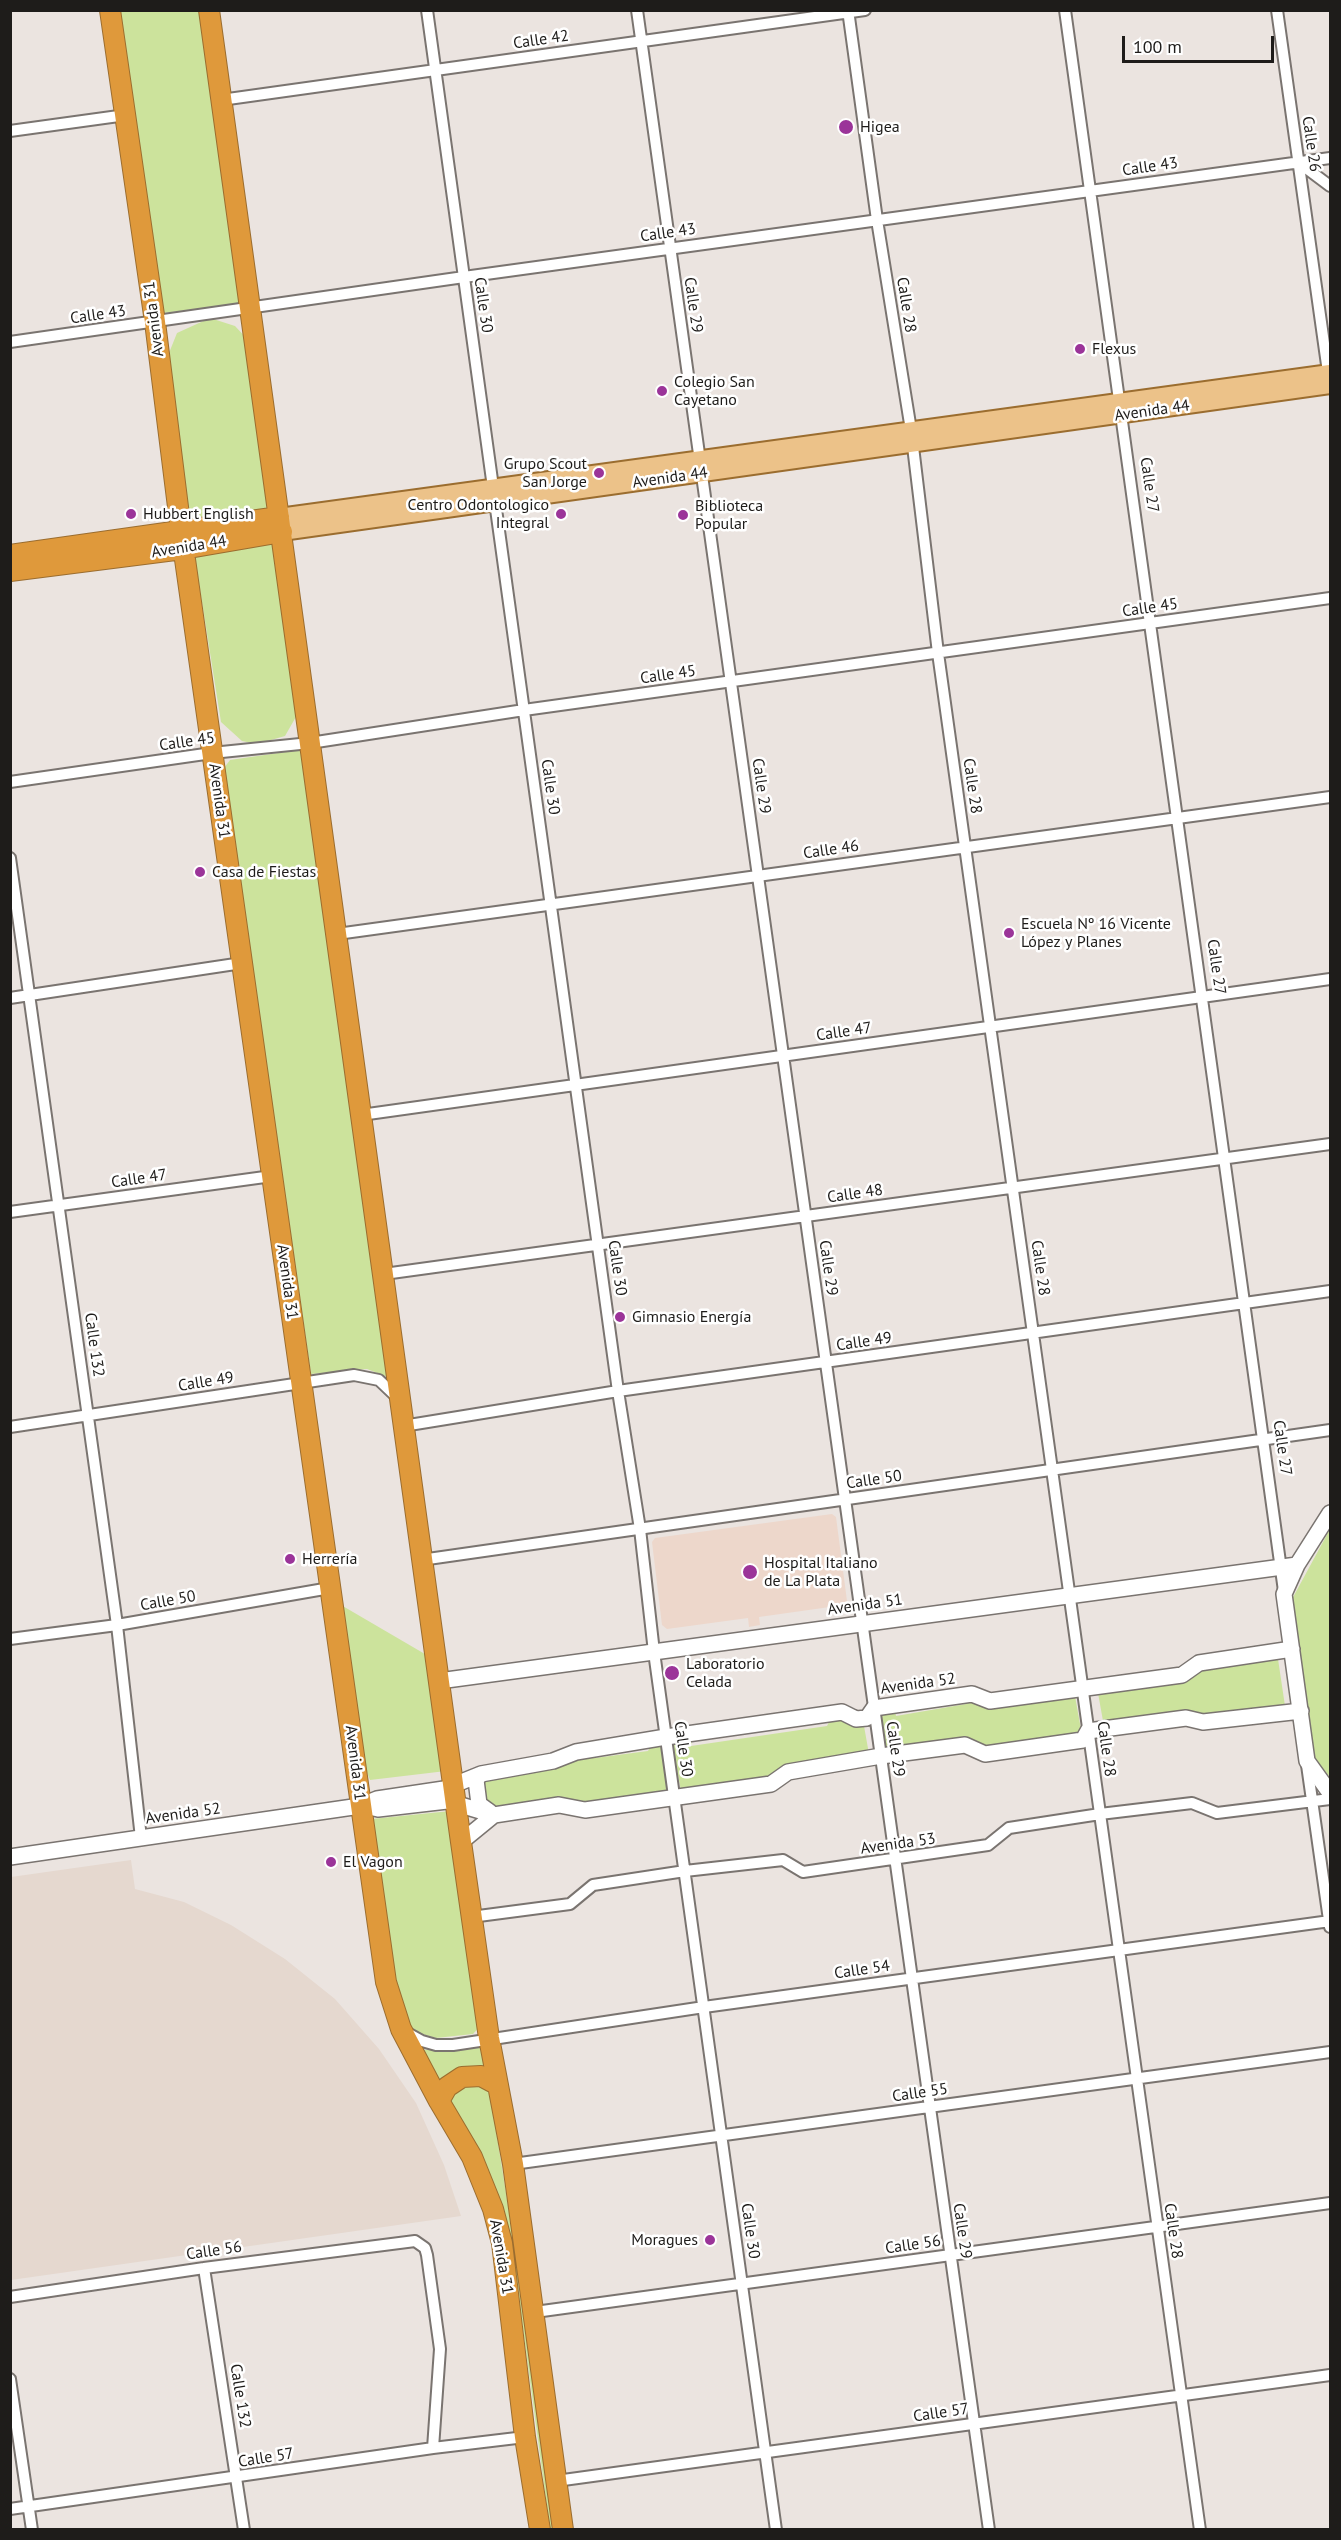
<!DOCTYPE html>
<meta charset="utf-8">
<style>
body{margin:0}
#map{position:relative;width:1341px;height:2540px;overflow:hidden;background:#ebe4e0;font-family:"PT Sans",sans-serif}
canvas{display:block}
.frame{position:absolute;inset:0;border:12px solid #1e1c1a;pointer-events:none}
.scale{position:absolute;left:1122px;top:36px;width:152px;height:27px;box-sizing:border-box;border:3px solid #1e1c1a;border-top:0;padding-left:8px;font-size:18px;line-height:21px;white-space:nowrap;color:#1e1c1a;-webkit-text-stroke:4px #fff;paint-order:stroke}
</style>
<div id="map">
<canvas width="1341" height="2540"></canvas>
<div class="frame"></div>
<div class="scale">100 m</div>
</div>
<script>
const c = document.querySelector('canvas').getContext('2d');
c.lineJoin = 'round';
function paint(path, color) {
  c.fillStyle = color;
  c.fill(path, 'evenodd');
}
function shape(rows) {
  const path = new Path2D();
  for (const r of rows) {
    path.moveTo(r[0], r[1]);
    for (let i = 2; i < r.length; i += 2) path.lineTo(r[i], r[i + 1]);
  }
  return path;
}
function stroke(path, color, width, dash) {
  c.strokeStyle = color;
  c.lineWidth = width;
  c.lineCap = dash ? 'butt' : 'round';
  c.setLineDash(dash || []);
  c.stroke(path);
}
function write(font, color, halo, rows, align = 'center') {
  c.font = font + ' "PT Sans",sans-serif';
  c.lineWidth = 5;
  c.setLineDash([]);
  c.textBaseline = 'middle';
  c.strokeStyle = halo;
  c.fillStyle = color;
  for (const [text, x, y, turn = 0] of rows) {
    c.save();
    c.translate(x, y);
    c.rotate((+turn || 0) * Math.PI / 180);
    c.textAlign = isNaN(turn) ? turn : align;
    if (halo) c.strokeText(text, 0, 0);
    c.fillText(text, 0, 0);
    c.restore();
  }
}
paint(shape([
 [131,1860,135,1889,184,1902,231,1925,285,1959,335,1999,379,2049,416,2103,444,2165,461,2216,11,2280,11,1877]
]), '#e5d8cf');
paint(shape([
 [832,1514,836,1517,847,1601,844,1605,759,1617,760,1625,749,1627,748,1618,667,1629,662,1625,652,1542,655,1538]
]), '#edd7cb');
paint(shape([
 [120,11,204,11,245,303,163,313],
 [210,318,235,326,249,341,272,503,264,513,196,522,189,517,167,358,177,333],
 [270,541,276,547,301,708,285,736,257,744,242,741,221,722,195,558,201,551],
 [299,750,305,755,393,1379,367,1369,311,1374,224,768,230,760],
 [1330,1529,1330,1777,1315,1760,1291,1601],
 [341,1605,430,1657,446,1771,370,1780,364,1765],
 [1278,1659,1285,1706,1208,1719,1194,1712,1103,1721,1098,1693,1188,1681,1204,1668],
 [1075,1696,1082,1735,980,1748,884,1751,877,1714,895,1710,896,1716,966,1704,970,1700],
 [830,1720,842,1720,849,1725,864,1726,869,1754,767,1779,681,1791,672,1742,693,1738,691,1746,827,1726],
 [660,1744,669,1793,582,1805,489,1809,485,1803,482,1780,578,1755,595,1758,648,1751,651,1745],
 [451,1811,484,2022,473,2034,436,2038,412,2031,398,1999,371,1819],
 [485,2046,489,2073,481,2069,446,2075,437,2083,421,2050],
 [456,2086,489,2086,510,2218,554,2529,550,2529,513,2254,446,2097]
]), '#cce39c');
const street = shape([
 [427,10,618,1391,640,1529,654,1652,776,2530],
 [637,10,989,2530],
 [848,10,877,220,911,430,938,653,1200,2530],
 [1065,10,1284,1591],
 [1277,10,1329,379],
 [221,100,865,10],
 [10,131,126,115],
 [1298,162,1330,186],
 [10,342,464,277,1330,158],
 [10,782,212,753,310,743,524,710,1330,598],
 [10,858,117,1625,141,1838],
 [337,934,1330,797],
 [10,998,242,963],
 [361,1115,1330,979],
 [10,1212,272,1176],
 [384,1274,1330,1144],
 [403,1426,618,1391,1330,1291],
 [10,1427,354,1375,379,1380,399,1399],
 [421,1560,1330,1430],
 [10,1639,117,1625,330,1588],
 [1307,1765,1330,1927],
 [471,1917,570,1904,593,1885,685,1871,783,1860,803,1872,988,1845,1009,1828,1100,1814,1192,1803,1217,1813,1330,1799],
 [404,2031,422,2041,436,2045,453,2045,704,2007,1330,1921],
 [513,2164,1330,2052],
 [204,2268,244,2530],
 [10,2297,204,2268,415,2241,425,2248,427,2255,440,2349,433,2448],
 [535,2312,1330,2203],
 [10,2379,32,2530],
 [556,2481,1330,2375],
 [10,2509,433,2448,525,2437]
]);
const secondary = shape([
 [1330,1513,1297,1565,1284,1594,1307,1761,1330,1793],
 [439,1681,1297,1565],
 [481,1774,476,1780,479,1804,490,1812],
 [369,1807,378,1809,447,1801,494,1815,559,1805,585,1810,771,1784,788,1772,881,1756,965,1745,985,1754,1083,1740,1088,1731,1186,1718,1203,1722,1301,1711],
 [461,1842,494,1815],
 [10,1857,360,1806,377,1799,444,1789,481,1774,553,1761,576,1752,666,1737,842,1712,856,1719,867,1718,874,1708,972,1694,990,1701,1182,1675,1199,1663,1292,1649]
]);
const primary = shape([
 [279,517,1330,373],
 [282,532,1330,385]
]);
const highway = shape([
 [110,10,155,322,181,531,386,1982,401,2029,439,2101,472,2157,493,2209,502,2243,525,2437,540,2530],
 [209,10,461,1842,489,2038,513,2164,563,2530],
 [10,555,279,517],
 [10,571,183,549,282,532],
 [439,2101,447,2087,462,2077,481,2076,498,2085]
]);
stroke(street, '#7a7470', 14);
stroke(secondary, '#7a7470', 18);
stroke(primary, '#9b6d2f', 20);
stroke(highway, '#9b6d2f', 22);
stroke(street, '#fff', 10);
stroke(secondary, '#fff', 15);
stroke(primary, '#ecc289', 16);
stroke(highway, '#df993b', 20);
for (const [x, y, r, color] of [
 [846,127,8,"#9b3499"],
 [1080,349,6,"#9b3499"],
 [662,391,6,"#9b3499"],
 [599,473,6,"#9b3499"],
 [131,514,6,"#9b3499"],
 [561,514,6,"#9b3499"],
 [683,515,6,"#9b3499"],
 [200,872,6,"#9b3499"],
 [1009,933,6,"#9b3499"],
 [620,1317,6,"#9b3499"],
 [290,1559,6,"#9b3499"],
 [750,1572,8,"#9b3499"],
 [672,1673,8,"#9b3499"],
 [331,1862,6,"#9b3499"],
 [710,2240,6,"#9b3499"]
]) {
  const dot = new Path2D();
  dot.arc(x, y, r, 0, 2 * Math.PI);
  c.fillStyle = color;
  c.fill(dot);
  stroke(dot, '#fff', 2);
}
write('16px', '#1e1c1a', '#fff', [
 ["Calle 42",541,40,-8],
 ["Calle 26",1311,144,82],
 ["Calle 43",1150,167,-8],
 ["Calle 43",668,233,-8],
 ["Calle 30",483,305,82],
 ["Calle 29",693,305,82],
 ["Calle 28",906,305,81],
 ["Calle 43",98,315,-8],
 ["Avenida 31",154,319,-97],
 ["Avenida 44",1152,411,-8],
 ["Avenida 44",670,478,-8],
 ["Calle 27",1149,485,82],
 ["Avenida 44",189,547,-9],
 ["Calle 45",1150,608,-8],
 ["Calle 45",668,675,-8],
 ["Calle 45",187,742,-8],
 ["Calle 29",761,786,82],
 ["Calle 28",972,786,82],
 ["Calle 30",550,787,82],
 ["Avenida 31",219,801,82],
 ["Calle 46",831,850,-8],
 ["Calle 27",1216,967,82],
 ["Calle 47",844,1032,-8],
 ["Calle 47",139,1179,-8],
 ["Calle 48",855,1194,-8],
 ["Calle 30",617,1268,82],
 ["Calle 29",828,1268,82],
 ["Calle 28",1040,1268,82],
 ["Avenida 31",287,1282,82],
 ["Calle 49",864,1342,-8],
 ["Calle 132",94,1345,82],
 ["Calle 49",206,1382,-9],
 ["Calle 27",1282,1448,82],
 ["Calle 50",874,1480,-8],
 ["Calle 50",168,1601,-10],
 ["Avenida 51",865,1605,-8],
 ["Avenida 52",918,1684,-8],
 ["Calle 30",683,1749,82],
 ["Calle 29",895,1749,82],
 ["Calle 28",1106,1749,82],
 ["Avenida 31",355,1763,83],
 ["Avenida 52",183,1814,-8],
 ["Avenida 53",898,1844,-8],
 ["Calle 54",862,1970,-8],
 ["Calle 55",920,2093,-8],
 ["Calle 30",750,2231,82],
 ["Calle 29",962,2231,82],
 ["Calle 28",1173,2231,82],
 ["Calle 56",913,2245,-8],
 ["Calle 56",214,2251,-8],
 ["Avenida 31",501,2257,80],
 ["Calle 132",240,2396,81],
 ["Calle 57",941,2413,-8],
 ["Calle 57",266,2458,-9]
]);
write('16px', '#1e1c1a', '#fff', [
 ["Higea",860,127],
 ["Flexus",1092,349],
 ["Colegio San",674,382],
 ["Cayetano",674,400],
 ["Grupo Scout",587,464,"right"],
 ["San Jorge",587,482,"right"],
 ["Centro Odontologico",549,505,"right"],
 ["Integral",549,523,"right"],
 ["Biblioteca",695,506],
 ["Popular",695,524],
 ["Hubbert English",143,514],
 ["Casa de Fiestas",212,872],
 ["Escuela Nº 16 Vicente",1021,924],
 ["López y Planes",1021,942],
 ["Gimnasio Energía",632,1317],
 ["Herrería",302,1559],
 ["Hospital Italiano",764,1563],
 ["de La Plata",764,1581],
 ["Laboratorio",686,1664],
 ["Celada",686,1682],
 ["El Vagon",343,1862],
 ["Moragues",698,2240,"right"]
], 'left');
</script>
